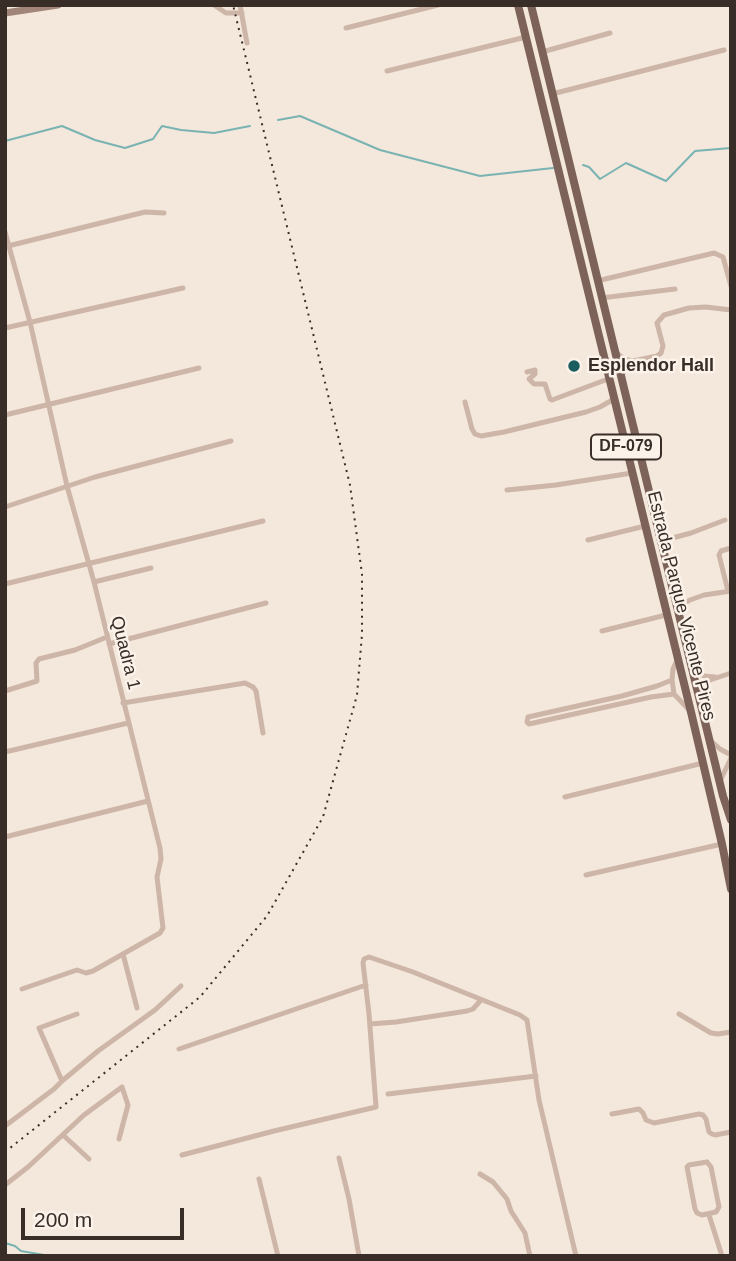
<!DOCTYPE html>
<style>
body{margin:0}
#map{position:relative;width:736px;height:1261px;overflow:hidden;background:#f4e7dc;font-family:Helvetica,sans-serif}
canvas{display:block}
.frame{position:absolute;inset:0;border:7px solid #392d28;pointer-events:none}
.scale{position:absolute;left:21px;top:1208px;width:163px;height:32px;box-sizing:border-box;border:4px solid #392d28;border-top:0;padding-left:9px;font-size:21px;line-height:24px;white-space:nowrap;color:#392d28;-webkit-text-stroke:5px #fbf2e9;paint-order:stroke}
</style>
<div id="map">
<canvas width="736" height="1261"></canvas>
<div class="frame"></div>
<div class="scale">200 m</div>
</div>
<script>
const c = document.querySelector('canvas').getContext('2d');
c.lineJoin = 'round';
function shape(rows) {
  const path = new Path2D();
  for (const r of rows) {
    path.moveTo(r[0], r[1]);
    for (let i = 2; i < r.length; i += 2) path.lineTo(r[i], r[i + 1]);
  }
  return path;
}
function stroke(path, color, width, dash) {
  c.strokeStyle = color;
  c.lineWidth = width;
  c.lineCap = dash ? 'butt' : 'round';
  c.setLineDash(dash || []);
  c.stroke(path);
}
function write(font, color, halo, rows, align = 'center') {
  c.font = font + ' Helvetica,sans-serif';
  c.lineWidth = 5;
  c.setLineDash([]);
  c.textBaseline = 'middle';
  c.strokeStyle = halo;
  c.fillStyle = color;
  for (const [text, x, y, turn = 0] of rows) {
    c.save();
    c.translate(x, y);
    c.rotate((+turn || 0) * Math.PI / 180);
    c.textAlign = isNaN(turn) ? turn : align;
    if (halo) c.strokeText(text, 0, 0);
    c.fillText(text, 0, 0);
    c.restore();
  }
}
stroke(shape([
 [278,120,300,116,380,150,480,176,553,168],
 [5,141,62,126,95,140,125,148,153,139,162,126,181,130,214,133,250,126],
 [583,165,589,167,600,179,626,163,666,181,695,151,731,148],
 [5,1243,15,1246,21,1251,50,1256]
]), '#79b3b2', 2);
stroke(shape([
 [214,5,226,13,242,13],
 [240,5,247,43],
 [346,28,438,5],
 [542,52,610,33],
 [387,71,526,37],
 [552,94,724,50],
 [5,232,30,322,67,486,94,582,160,848,161,859,157,877,163,928,160,933,93,971,86,973,77,970,71,972,22,989],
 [8,246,145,212,164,213],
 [597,281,714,253,723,257,731,286],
 [601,298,675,289],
 [5,328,183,288],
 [615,351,624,359,633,361],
 [527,372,535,370,535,374,529,379,534,384,545,384,550,399,552,400,608,379],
 [621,377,626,368,633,361,657,356,661,353,663,346,657,323,664,315,689,308,706,307,731,310],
 [465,402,472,429,475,434,481,436,504,432,586,412,600,407,614,399],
 [5,415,199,368],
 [507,490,556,485,632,473],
 [5,507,95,477,231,441],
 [588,540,645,526],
 [661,541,691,533,725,520],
 [94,582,151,568],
 [5,584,263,521],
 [728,591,719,555,721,551,731,548],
 [679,611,681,605,690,600,704,595,731,591],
 [602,631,666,615],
 [109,644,266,603],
 [677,660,673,669,672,680,674,694,691,712],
 [693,668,704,676,715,677],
 [672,680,657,686,622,696,528,717,527,722,529,724,651,697,674,694],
 [5,691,37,681,36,663,39,659,75,650,107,637],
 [699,695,705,685,710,680,731,673],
 [123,703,245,683,253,687,256,691,263,733],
 [711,741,720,749,731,755],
 [5,752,128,723],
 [720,781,731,758],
 [565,797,703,763],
 [5,837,148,801],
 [586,875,722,844],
 [123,954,137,1008],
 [679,1014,711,1033,718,1034,731,1032],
 [370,1024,396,1022,467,1011,473,1009,481,1000],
 [179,1049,366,985],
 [62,1081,98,1051,155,1010,181,986],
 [388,1094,536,1076],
 [612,1114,639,1109,643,1113,646,1120,654,1123,699,1114,703,1115,706,1119,709,1132,712,1134,715,1135,731,1132],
 [5,1126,54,1089,62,1081,39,1028,77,1014],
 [63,1135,89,1159],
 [182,1155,274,1131,376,1107,369,1014,363,963,364,959,369,957,413,972,520,1015,527,1020,539,1100,576,1256],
 [339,1158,349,1199,359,1256],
 [707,1162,711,1167,719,1207,716,1212,702,1215,697,1213,695,1209,687,1167,689,1165,707,1162],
 [480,1174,493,1182,507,1199,511,1211,525,1233,530,1256],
 [259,1179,278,1256],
 [5,1185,28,1167,84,1115,122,1087,128,1105,119,1139],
 [709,1215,722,1256]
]), '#cdb6a7', 5);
stroke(shape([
 [5,13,58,5]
]), '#a18578', 7);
stroke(shape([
 [518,5,691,712,722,844,731,889],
 [531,5,723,796,731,820]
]), '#7c6258', 8);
stroke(shape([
 [5,1152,200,997,267,916,323,817,357,695,362,634,362,574,350,485,233,5]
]), '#392d28', 2, [2, 5]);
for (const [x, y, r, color] of [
 [574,366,7,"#1a5d5e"]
]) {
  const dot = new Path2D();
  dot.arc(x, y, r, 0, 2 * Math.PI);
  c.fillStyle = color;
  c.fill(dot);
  stroke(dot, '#fbf2e9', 2.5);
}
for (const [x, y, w] of [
 [626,447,70]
]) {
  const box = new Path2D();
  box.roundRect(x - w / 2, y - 12.5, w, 25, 5);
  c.fillStyle = '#fbf2e9';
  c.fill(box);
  stroke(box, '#392d28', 2);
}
write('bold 16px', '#392d28', null, [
 ["DF-079",626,447]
]);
write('bold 18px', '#392d28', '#fbf2e9', [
 ["Esplendor Hall",588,366]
], 'left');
write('18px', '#392d28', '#fbf2e9', [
 ["Estrada Parque Vicente Pires",681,606,76],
 ["Quadra 1",125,653,76]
]);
</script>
